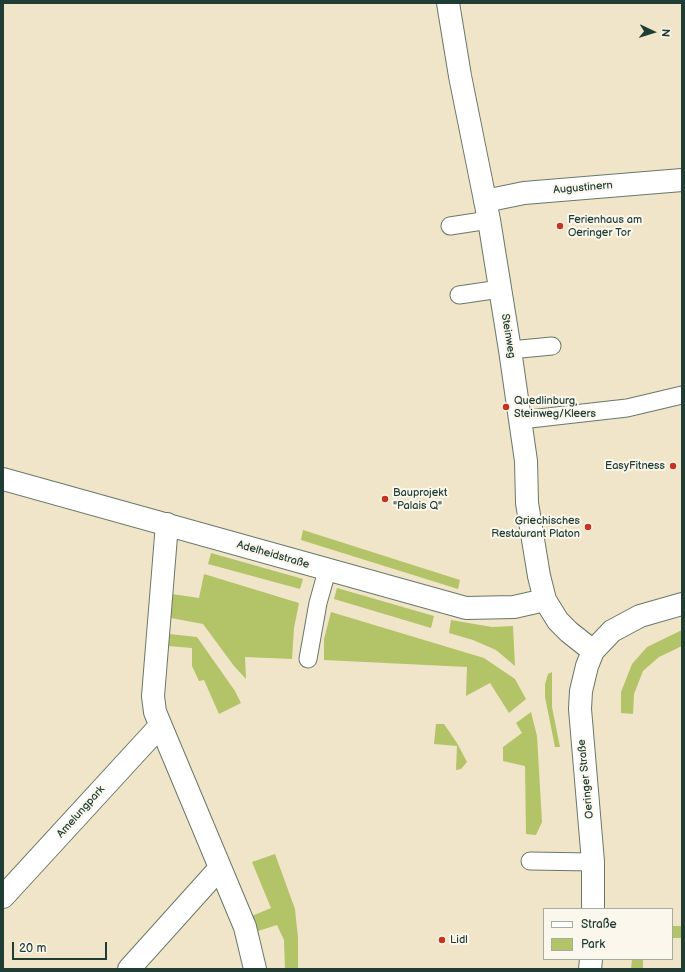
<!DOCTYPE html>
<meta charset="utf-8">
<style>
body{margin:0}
#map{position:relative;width:685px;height:972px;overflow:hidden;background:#f0e5c8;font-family:"Balsamiq Sans",sans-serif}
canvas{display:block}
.frame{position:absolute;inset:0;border:4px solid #1f3d34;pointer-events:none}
.legend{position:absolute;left:543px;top:908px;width:130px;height:52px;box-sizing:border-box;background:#fbf7ec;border:1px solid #a3ada2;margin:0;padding:5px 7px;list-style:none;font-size:12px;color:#1f3d34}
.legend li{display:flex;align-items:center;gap:8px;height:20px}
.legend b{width:20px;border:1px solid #a3ada2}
.north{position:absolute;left:633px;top:12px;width:40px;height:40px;-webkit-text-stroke:3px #fbf7ec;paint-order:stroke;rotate:94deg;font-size:11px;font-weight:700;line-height:16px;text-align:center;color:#1f3d34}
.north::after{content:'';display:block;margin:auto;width:14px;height:18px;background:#1f3d34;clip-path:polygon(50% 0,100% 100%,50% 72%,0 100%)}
.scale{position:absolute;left:12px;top:942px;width:95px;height:18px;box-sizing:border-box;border:2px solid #1f3d34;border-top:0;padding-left:5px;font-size:12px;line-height:14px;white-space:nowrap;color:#1f3d34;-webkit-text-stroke:3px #fbf7ec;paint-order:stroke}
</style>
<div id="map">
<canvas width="685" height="972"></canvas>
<div class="frame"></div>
<ul class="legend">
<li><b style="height:5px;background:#fff"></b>Straße</li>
<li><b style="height:11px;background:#b2c467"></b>Park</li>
</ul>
<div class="north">N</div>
<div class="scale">20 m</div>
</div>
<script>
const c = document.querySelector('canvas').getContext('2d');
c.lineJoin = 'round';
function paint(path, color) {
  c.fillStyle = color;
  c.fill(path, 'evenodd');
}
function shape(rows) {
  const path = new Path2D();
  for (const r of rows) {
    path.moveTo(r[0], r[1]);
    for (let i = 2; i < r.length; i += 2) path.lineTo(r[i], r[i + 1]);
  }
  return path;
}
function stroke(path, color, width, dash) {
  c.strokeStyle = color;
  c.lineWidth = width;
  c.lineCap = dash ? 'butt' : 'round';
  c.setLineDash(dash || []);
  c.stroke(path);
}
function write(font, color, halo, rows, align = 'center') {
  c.font = font + ' "Balsamiq Sans",sans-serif';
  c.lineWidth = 4;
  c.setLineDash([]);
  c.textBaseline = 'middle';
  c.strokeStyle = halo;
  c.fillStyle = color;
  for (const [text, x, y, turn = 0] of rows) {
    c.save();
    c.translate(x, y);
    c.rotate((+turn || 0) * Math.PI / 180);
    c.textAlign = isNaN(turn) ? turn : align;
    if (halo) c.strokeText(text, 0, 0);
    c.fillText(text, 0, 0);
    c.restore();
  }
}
paint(shape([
 [303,530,460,580,458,589,301,540],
 [211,553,303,579,300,589,208,564],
 [204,574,299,603,294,628,292,659,245,657,246,679,234,666,203,624,171,618,172,594,199,598],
 [337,588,434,616,431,628,334,599],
 [331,612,484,658,515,679,526,699,509,713,490,683,466,696,467,667,324,660,324,639],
 [451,620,492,627,513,626,515,666,496,650,473,640,449,633],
 [682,630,682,646,659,657,643,671,634,694,633,714,621,713,621,692,632,664,647,647],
 [169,634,197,637,235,691,241,703,219,714,204,680,199,681,192,666,192,648,168,646],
 [552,672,552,707,560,747,555,747,545,697,545,684,548,674],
 [531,712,537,736,542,822,536,835,526,834,525,766,503,761,503,747,522,733,516,723],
 [436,724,444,724,457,743,467,762,461,769,456,770,457,746,434,744],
 [275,854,295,909,298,938,298,969,285,969,284,940,277,925,258,931,252,916,271,908,252,862],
 [672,926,682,926,682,938,672,938],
 [632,959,643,959,643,969,631,969]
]), '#b2c467');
const lane = shape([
 [450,226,489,220],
 [459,295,500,289],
 [510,350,552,346],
 [521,420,627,408,682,395],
 [308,659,318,603,327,571],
 [530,861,593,862]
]);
const street = shape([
 [448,3,460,76,489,220,510,350,526,461,527,503,539,576,545,600,558,621,569,632,593,651],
 [485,201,524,193,682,180],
 [3,479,466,608,514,607,545,600],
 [167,524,153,696,155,712,245,927,255,969],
 [3,897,160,726],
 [129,969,219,869]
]);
const secondary = shape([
 [593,909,593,862,580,709,581,691,587,666,593,651,612,631,640,616,682,604],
 [590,969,591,959]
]);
stroke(lane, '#687868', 19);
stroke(street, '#687868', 24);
stroke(secondary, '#687868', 24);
stroke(lane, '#fff', 17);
stroke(street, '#fff', 22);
stroke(secondary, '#fff', 22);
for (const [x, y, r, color] of [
 [560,226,4,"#c8321e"],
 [506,407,4,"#c8321e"],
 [673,466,4,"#c8321e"],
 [385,499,4,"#c8321e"],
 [588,527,4,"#c8321e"],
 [442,940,4,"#c8321e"]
]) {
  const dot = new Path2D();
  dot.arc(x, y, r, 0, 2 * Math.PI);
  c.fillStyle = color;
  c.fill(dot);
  stroke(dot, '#fbf7ec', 1.5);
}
write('11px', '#1f3d34', '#fbf7ec', [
 ["Augustinern",583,188,-5],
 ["Steinweg",508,336,81],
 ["Adelheidstraße",273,555,16],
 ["Oeringer Straße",586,779,-96],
 ["Amelungpark",81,812,-48]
]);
write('11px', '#1f3d34', '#fbf7ec', [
 ["Ferienhaus am",568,220],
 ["Oeringer Tor",568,233],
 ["Quedlinburg,",514,401],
 ["Steinweg/Kleers",514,414],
 ["EasyFitness",665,466,"right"],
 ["Bauprojekt",393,493],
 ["\"Palais Q\"",393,506],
 ["Griechisches",580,521,"right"],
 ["Restaurant Platon",580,534,"right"],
 ["Lidl",450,940]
], 'left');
</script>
